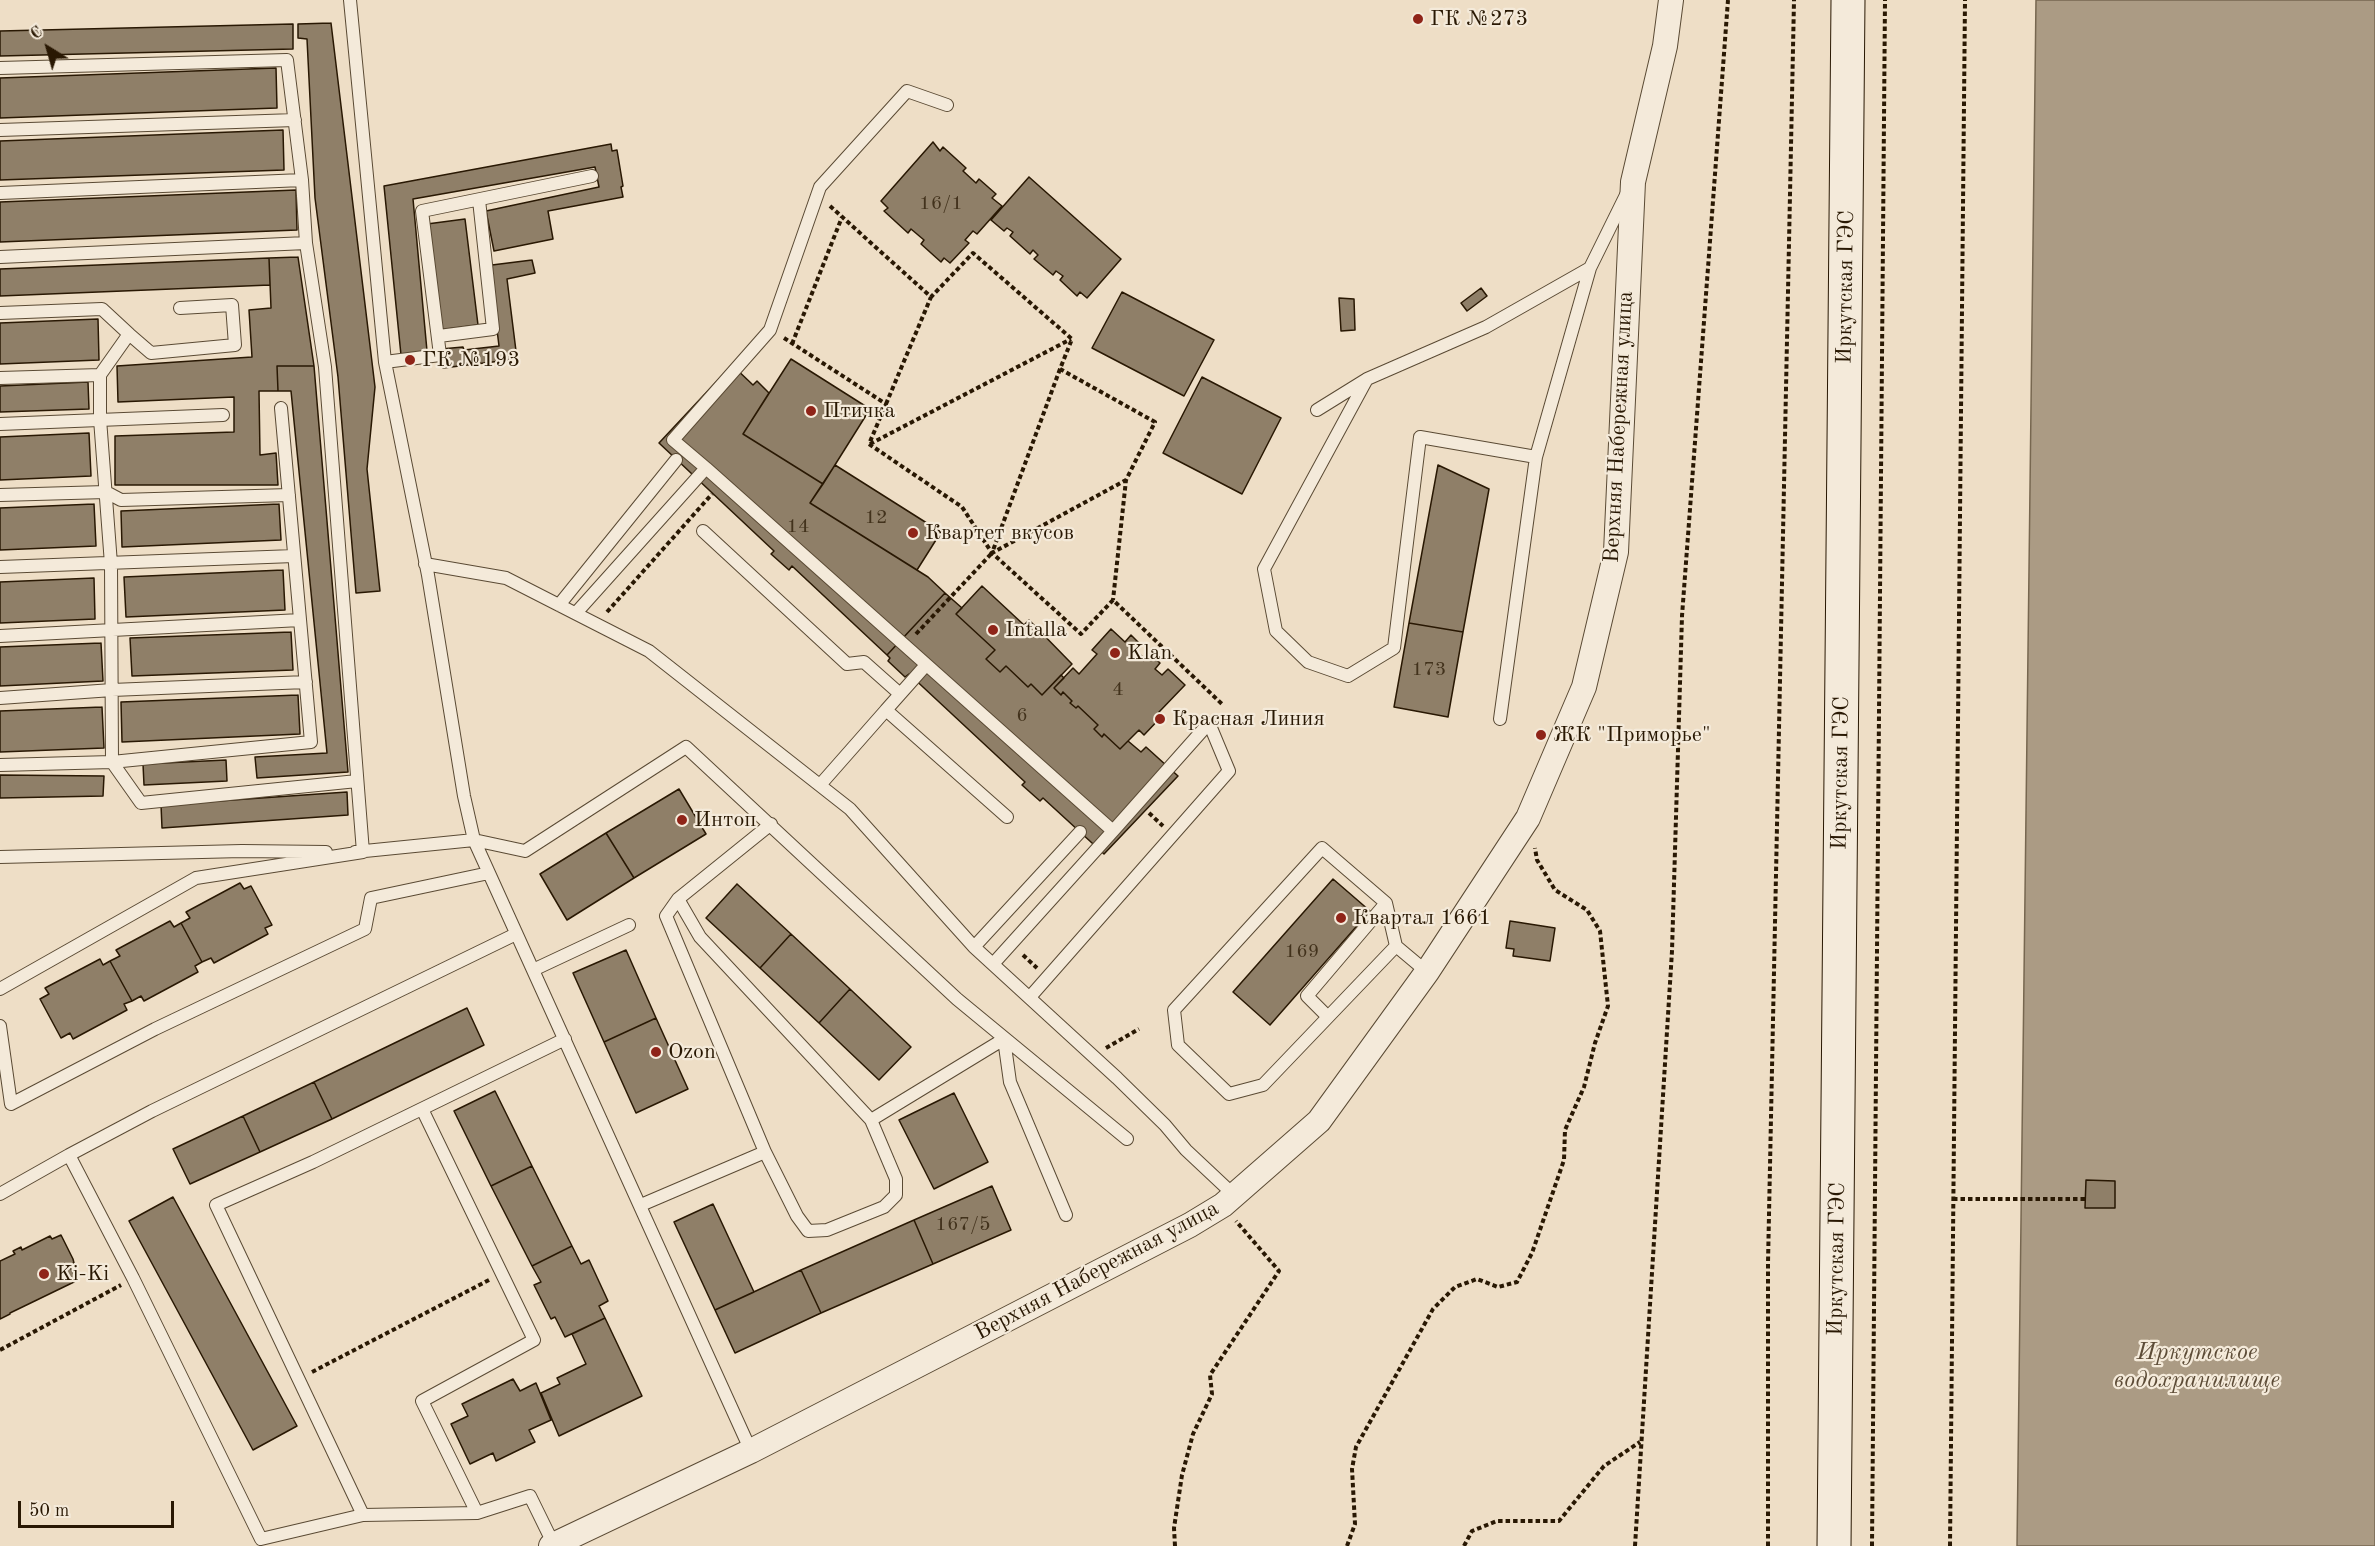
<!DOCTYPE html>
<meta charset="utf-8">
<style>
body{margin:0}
#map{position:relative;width:2375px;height:1546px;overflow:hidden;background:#eedec6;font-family:"Old Standard TT",serif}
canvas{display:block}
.north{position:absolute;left:18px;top:18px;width:60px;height:60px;-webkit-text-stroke:4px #f4eada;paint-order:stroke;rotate:323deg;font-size:16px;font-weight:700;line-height:24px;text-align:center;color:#291803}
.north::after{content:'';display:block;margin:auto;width:21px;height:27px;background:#291803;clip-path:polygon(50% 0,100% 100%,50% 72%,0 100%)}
.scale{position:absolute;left:18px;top:1501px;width:156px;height:27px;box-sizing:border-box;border:3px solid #291803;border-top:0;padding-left:8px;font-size:18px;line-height:21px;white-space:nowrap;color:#291803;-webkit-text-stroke:4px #f4eada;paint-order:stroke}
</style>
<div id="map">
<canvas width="2375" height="1546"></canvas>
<div class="north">С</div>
<div class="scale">50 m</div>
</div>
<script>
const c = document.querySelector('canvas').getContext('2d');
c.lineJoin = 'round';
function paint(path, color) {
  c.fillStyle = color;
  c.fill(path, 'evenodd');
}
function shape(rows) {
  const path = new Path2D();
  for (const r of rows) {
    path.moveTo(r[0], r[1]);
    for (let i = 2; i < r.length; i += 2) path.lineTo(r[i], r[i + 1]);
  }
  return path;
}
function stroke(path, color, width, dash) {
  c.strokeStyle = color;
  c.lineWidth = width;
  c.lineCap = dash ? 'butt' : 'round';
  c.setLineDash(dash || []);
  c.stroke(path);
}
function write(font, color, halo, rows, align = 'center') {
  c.font = font + ' "Old Standard TT",serif';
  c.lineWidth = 4.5;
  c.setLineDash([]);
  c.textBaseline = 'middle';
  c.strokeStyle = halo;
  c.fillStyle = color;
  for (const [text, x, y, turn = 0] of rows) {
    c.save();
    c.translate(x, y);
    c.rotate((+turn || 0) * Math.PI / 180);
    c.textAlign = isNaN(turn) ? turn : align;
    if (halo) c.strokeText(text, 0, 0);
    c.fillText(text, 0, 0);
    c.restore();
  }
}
const water = shape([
 [2036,0,2375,0,2375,1546,2017,1546,2036,0]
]);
paint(water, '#ab9b84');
stroke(water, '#776750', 1.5);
const building = shape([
 [331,23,375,387,367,469,380,591,356,593,338,377,315,198,307,39,298,38,298,24,331,23],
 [293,24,293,49,0,56,0,31,293,24],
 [276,68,277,108,0,118,0,78,276,68],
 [283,130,284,170,0,180,0,141,283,130],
 [933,142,940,151,943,147,966,168,963,171,976,183,979,179,996,194,992,198,1002,206,977,234,973,231,965,240,969,243,950,263,944,258,941,262,921,244,924,240,911,229,908,233,884,211,888,208,881,201,933,142],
 [611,144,612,151,617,150,623,186,621,187,623,197,548,211,553,239,494,251,486,211,599,187,595,167,413,199,427,351,401,355,384,186,611,144],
 [1029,177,1121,259,1087,298,1080,292,1077,296,1060,280,1063,276,1056,271,1053,275,1034,259,1038,255,1033,250,1030,254,1010,236,1013,232,1007,228,1004,231,991,220,1029,177],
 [296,190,297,230,0,242,0,202,296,190],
 [465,219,478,325,440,330,427,224,465,219],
 [298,257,314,366,277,366,278,391,259,391,260,455,276,453,278,485,115,485,115,436,234,432,234,397,118,402,117,366,252,357,249,310,271,308,269,258,298,257],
 [269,258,270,285,0,296,0,269,269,258],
 [532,260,535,273,507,279,517,359,443,368,441,349,463,347,464,350,499,346,492,289,492,265,532,260],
 [1481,288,1487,296,1467,311,1461,303,1481,288],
 [1122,292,1214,340,1184,396,1092,348,1122,292],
 [1339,298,1354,299,1355,330,1341,331,1339,298],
 [98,319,99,360,0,364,0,323,98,319],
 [791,359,870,409,823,484,743,434,791,359],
 [732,365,753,385,757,381,769,393,743,434,823,484,810,503,928,577,945,593,887,655,792,566,789,570,771,554,774,551,659,443,732,365],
 [277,366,314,366,348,772,257,778,255,757,327,753,291,391,278,391,277,366],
 [1202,377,1281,418,1242,494,1163,453,1202,377],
 [88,382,89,409,0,412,0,386,88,382],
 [89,433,91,476,0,480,0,437,89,433],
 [835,465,941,532,917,570,810,503,835,465],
 [1438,465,1489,489,1463,632,1409,623,1438,465],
 [94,504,96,546,0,550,0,508,94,504],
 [279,504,281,540,122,547,121,511,279,504],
 [283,570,285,610,126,617,124,577,283,570],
 [94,578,95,619,0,623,0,582,94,578],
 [982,586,1024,625,1029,620,1072,664,1042,695,1031,684,1028,687,1006,666,1000,672,986,659,995,650,956,614,982,586],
 [945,593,962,608,956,614,995,650,986,659,1000,672,1006,666,1028,687,1031,684,1042,695,1061,675,1064,678,1054,688,1061,695,1063,692,1072,701,1070,703,1076,708,1078,706,1098,725,1094,729,1102,737,1104,734,1120,749,1128,741,1141,752,1146,747,1178,776,1104,854,1043,798,1040,801,1022,785,1025,782,909,674,905,677,888,661,890,658,887,655,945,593],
 [1409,623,1463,632,1448,717,1394,707,1409,623],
 [1111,629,1125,642,1131,635,1139,643,1134,649,1146,660,1150,654,1160,663,1155,669,1162,675,1168,669,1185,685,1159,712,1163,715,1144,735,1139,730,1120,749,1104,734,1102,737,1094,729,1098,725,1078,706,1076,708,1070,703,1072,701,1063,692,1061,695,1054,688,1073,668,1079,674,1097,654,1092,650,1111,629],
 [291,632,293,670,132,676,130,638,291,632],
 [101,643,103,681,0,686,0,647,101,643],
 [298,695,300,734,122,742,121,702,298,695],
 [102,707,104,748,0,752,0,711,102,707],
 [226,760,227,781,144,785,143,764,226,760],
 [0,775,104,776,103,796,0,798,0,775],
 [679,789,706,834,634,878,606,833,679,789],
 [347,792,348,815,162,828,161,805,347,792],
 [606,833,634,878,567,920,540,874,606,833],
 [1333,879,1370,911,1270,1025,1233,992,1333,879],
 [240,883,244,889,251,886,272,925,265,928,268,934,214,963,211,958,202,962,181,923,190,918,186,912,240,883],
 [737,884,791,934,760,968,706,918,737,884],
 [170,921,174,927,181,923,202,962,195,966,198,972,144,1001,141,996,132,1001,110,961,120,956,116,950,170,921],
 [1510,921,1555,928,1550,961,1513,956,1514,949,1506,948,1510,921],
 [791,934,850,989,819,1023,760,968,791,934],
 [626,950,656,1018,604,1042,573,973,626,950],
 [100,959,103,965,110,961,132,1001,124,1004,127,1010,73,1039,70,1033,61,1038,40,999,49,994,45,988,100,959],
 [850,989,911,1047,879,1080,819,1023,850,989],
 [467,1008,484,1045,332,1119,314,1082,467,1008],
 [656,1018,688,1089,636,1113,604,1042,656,1018],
 [314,1082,332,1119,260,1152,243,1116,314,1082],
 [495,1091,532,1166,491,1186,454,1111,495,1091],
 [954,1093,988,1162,934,1189,899,1120,954,1093],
 [243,1116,260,1152,190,1184,173,1149,243,1116],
 [532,1166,572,1246,532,1266,491,1186,532,1166],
 [2086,1180,2115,1181,2115,1208,2085,1208,2086,1180],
 [992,1186,1011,1230,933,1264,914,1220,992,1186],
 [173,1197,297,1426,253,1450,129,1221,173,1197],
 [713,1204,754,1292,715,1310,674,1222,713,1204],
 [914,1220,933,1264,821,1313,801,1270,914,1220],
 [61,1235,73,1259,74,1263,69,1265,75,1277,72,1278,74,1282,10,1313,10,1314,0,1319,0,1261,15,1254,13,1251,21,1247,22,1250,50,1236,52,1239,61,1235],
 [572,1246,581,1264,589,1260,608,1301,599,1306,605,1318,565,1337,555,1317,551,1319,534,1285,541,1282,532,1266,572,1246],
 [801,1270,821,1313,735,1353,715,1310,801,1270],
 [605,1318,642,1396,559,1436,541,1393,560,1384,557,1378,586,1364,572,1334,605,1318],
 [513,1379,520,1391,536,1383,551,1420,529,1430,535,1442,496,1461,493,1453,470,1464,451,1424,468,1416,462,1404,513,1379]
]);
paint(building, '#8f7f68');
stroke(building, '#291803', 1.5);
const service = shape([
 [350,0,385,362,428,575,464,796,474,840,355,852],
 [0,68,287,60,302,180,306,243,325,367,363,852,196,878,0,989],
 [0,130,295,120],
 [0,193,302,180],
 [0,257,306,243],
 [0,313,102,309,129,334,100,375,100,419,111,564,112,762,141,803,357,781],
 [129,334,151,353,235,345,232,305,180,308],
 [439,336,493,329,479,200],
 [385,362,440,355,422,211,592,176],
 [0,378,100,375],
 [1367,379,1264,569,1276,631,1308,662,1348,676,1394,648,1420,437,1536,457],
 [1317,410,1367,379,1486,327,1590,268],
 [0,424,223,415],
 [706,468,673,440,770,330,820,187,907,91,947,105],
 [0,495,106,492,121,500,289,495],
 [703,531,847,664,864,662,900,694],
 [425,564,506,578,649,651,850,809,974,947,1117,1078,1165,1125,1186,1150,1235,1196],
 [0,567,294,556],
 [559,605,676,460],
 [576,613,706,468,1113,831,1209,723,1229,771,1030,997],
 [0,636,300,620],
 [0,698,112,690,306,682],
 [886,710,926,665],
 [1500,719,1536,457,1590,268,1627,193],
 [0,765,112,762,311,742,281,408],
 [820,785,886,710,1007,817],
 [474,840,525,851,686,747,957,999,1127,1139],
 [474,840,751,1451],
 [0,857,242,851,326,852],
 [678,899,700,937,871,1120,896,1179,896,1195,884,1207,827,1230,808,1231,797,1216,765,1152],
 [1396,946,1263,1085,1229,1094,1178,1045,1174,1010,1322,848,1386,903,1396,946,1427,972],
 [974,947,1080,832],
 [993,964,1113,831],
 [533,970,629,925],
 [1328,1017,1307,996,1386,903],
 [0,1026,11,1104,155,1029,365,929,371,898,489,873],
 [422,1109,534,1340,422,1401,477,1513,530,1496,554,1545],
 [871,1120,1004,1039,1010,1082,1066,1215],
 [0,1194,69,1155],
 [641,1205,765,1152,666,916,678,899,771,824],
 [477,1513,363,1515,216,1205,313,1162,565,1039],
 [363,1515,261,1539,133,1278,69,1155,152,1111,516,934]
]);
const minor = shape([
 [551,1546,751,1451,1190,1225,1223,1205,1319,1121,1427,972,1528,818,1584,687,1616,552,1633,182,1665,46,1671,0]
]);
const secondary = shape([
 [1834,1546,1848,0]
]);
stroke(service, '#5a4a34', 14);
stroke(minor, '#5a4a34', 26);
stroke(secondary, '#291803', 35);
stroke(shape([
 [830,206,931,297,973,253,1072,339,1060,369,1155,422,1126,480,1113,600],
 [784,338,886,404,869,444,962,507,992,553,1081,634,1113,600,1223,705],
 [792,344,842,217],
 [1060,369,992,553,1126,480],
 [886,404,931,297],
 [870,444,1071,339],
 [607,612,712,494],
 [916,634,992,553],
 [1149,813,1163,826],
 [1023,955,1037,968],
 [1106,1048,1139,1029],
 [1953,1199,2085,1199],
 [0,1350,121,1285],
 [312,1372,489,1280],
 [1175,1546,1174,1528,1182,1475,1193,1434,1212,1394,1210,1375,1279,1271,1236,1221],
 [1347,1546,1355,1524,1352,1469,1356,1447,1433,1309,1455,1287,1477,1279,1498,1287,1517,1282,1532,1253,1564,1160,1565,1130,1584,1087,1595,1043,1608,1006,1600,931,1587,910,1555,890,1537,860,1535,848],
 [1464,1546,1472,1531,1497,1521,1559,1521,1604,1466,1640,1442],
 [1635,1546,1672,951,1682,616,1728,0],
 [1768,1546,1768,1263,1794,0],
 [1872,1546,1885,0],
 [1950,1546,1965,0]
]), '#291803', 4, [4.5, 3]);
stroke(service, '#f4eada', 12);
stroke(minor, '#f4eada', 24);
stroke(secondary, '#f4eada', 33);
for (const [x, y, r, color] of [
 [1418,19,6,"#8f2418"],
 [410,360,6,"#8f2418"],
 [811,411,6,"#8f2418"],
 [913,533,6,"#8f2418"],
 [993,630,6,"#8f2418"],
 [1115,653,6,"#8f2418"],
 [1160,719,6,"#8f2418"],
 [1541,735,6,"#8f2418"],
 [682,820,6,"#8f2418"],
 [1341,918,6,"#8f2418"],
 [656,1052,6,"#8f2418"],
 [44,1274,6,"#8f2418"]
]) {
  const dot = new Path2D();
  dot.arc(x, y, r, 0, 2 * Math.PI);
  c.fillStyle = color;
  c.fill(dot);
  stroke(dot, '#f4eada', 2);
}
write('20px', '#42321c', null, [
 ["16/1",941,204],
 ["12",876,518],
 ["14",798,527],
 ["173",1429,670],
 ["4",1118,690],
 ["6",1022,716],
 ["169",1302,952],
 ["167/5",963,1225]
]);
write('22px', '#291803', '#f4eada', [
 ["ГК №273",1430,19],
 ["ГК №193",422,360],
 ["Птичка",823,411],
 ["Квартет вкусов",925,533],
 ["Intalla",1005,630],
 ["Klan",1127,653],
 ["Красная Линия",1172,719],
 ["ЖК \"Приморье\"",1553,735],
 ["Интоп",694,820],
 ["Квартал 1661",1353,918],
 ["Ozon",668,1052],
 ["Ki-Ki",56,1274]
], 'left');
write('22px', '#291803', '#f4eada', [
 ["Иркутская ГЭС",1846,287,-89],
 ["Верхняя Набережная улица",1619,427,-87],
 ["Иркутская ГЭС",1841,773,-89],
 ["Иркутская ГЭС",1837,1259,-89],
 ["Верхняя Набережная улица",1097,1271,-28]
]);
write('italic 24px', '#5d4c37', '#f4eada', [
 ["Иркутское",2197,1353],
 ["водохранилище",2197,1381]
]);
</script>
